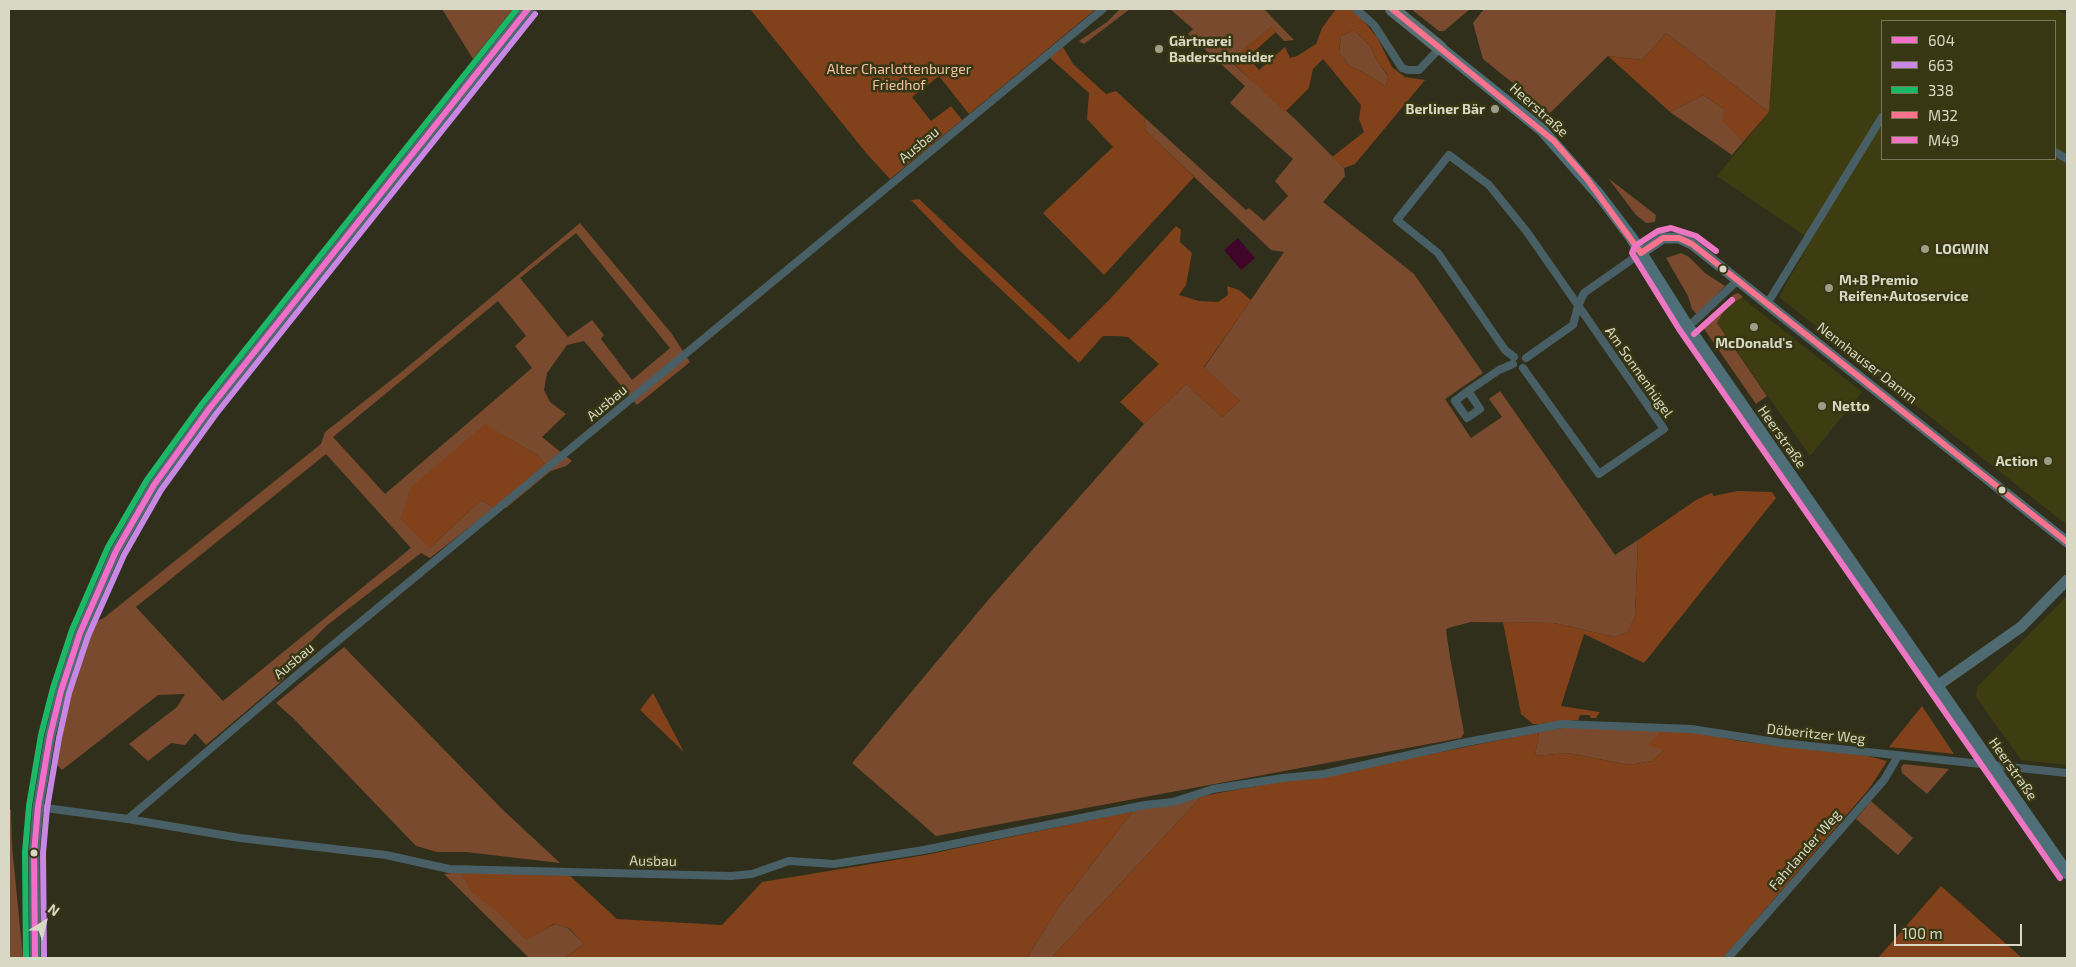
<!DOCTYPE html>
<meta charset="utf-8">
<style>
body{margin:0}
#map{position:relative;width:2076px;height:967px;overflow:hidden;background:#302f1b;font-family:"Exo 2",sans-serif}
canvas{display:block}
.frame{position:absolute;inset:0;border:10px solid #d8d8c4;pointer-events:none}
.legend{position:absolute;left:1881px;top:20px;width:175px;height:140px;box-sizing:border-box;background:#383713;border:1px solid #78775a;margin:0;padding:6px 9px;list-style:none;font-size:15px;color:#d8d8c4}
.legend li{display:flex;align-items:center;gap:10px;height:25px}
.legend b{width:25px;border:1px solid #78775a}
.north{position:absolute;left:20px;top:897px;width:50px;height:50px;-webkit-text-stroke:4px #383713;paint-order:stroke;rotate:36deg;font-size:14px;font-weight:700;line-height:20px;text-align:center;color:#d8d8c4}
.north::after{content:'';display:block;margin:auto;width:18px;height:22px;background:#d8d8c4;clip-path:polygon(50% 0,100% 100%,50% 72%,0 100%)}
.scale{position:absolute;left:1894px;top:924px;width:128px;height:22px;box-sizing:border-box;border:2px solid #d8d8c4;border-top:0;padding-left:6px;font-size:15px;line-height:18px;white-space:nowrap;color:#d8d8c4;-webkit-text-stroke:4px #383713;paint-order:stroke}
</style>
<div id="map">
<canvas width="2076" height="967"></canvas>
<div class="frame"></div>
<ul class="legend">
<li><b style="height:6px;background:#f36ec8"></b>604</li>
<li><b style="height:6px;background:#c787e3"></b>663</li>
<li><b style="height:6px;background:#1ab867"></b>338</li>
<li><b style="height:6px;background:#fc738d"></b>M32</li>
<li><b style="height:6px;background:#ec76c2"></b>M49</li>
</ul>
<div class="north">N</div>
<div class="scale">100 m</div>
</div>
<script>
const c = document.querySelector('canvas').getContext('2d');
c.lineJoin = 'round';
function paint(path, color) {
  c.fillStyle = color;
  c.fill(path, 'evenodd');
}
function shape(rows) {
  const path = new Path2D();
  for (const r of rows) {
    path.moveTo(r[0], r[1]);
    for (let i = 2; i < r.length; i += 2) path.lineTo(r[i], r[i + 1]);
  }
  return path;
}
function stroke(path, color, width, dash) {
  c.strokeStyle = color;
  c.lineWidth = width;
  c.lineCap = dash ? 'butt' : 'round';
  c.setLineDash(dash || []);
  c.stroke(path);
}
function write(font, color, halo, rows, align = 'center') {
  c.font = font + ' "Exo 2",sans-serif';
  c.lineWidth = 5;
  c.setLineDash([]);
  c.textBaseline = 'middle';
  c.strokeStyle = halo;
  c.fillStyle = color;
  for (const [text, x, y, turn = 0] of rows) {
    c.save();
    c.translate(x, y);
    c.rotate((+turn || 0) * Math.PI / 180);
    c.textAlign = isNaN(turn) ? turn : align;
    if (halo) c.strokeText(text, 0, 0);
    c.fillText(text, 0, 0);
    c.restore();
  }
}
paint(shape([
 [1776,9,2055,9,2067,15,2067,525,1779,297,1811,240,1717,176,1769,112],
 [1882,21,2055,21,2055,159,1882,159],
 [1741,297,1862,392,1810,456,1717,323,1727,306],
 [2067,596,2067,765,2021,760,1976,697,1977,687]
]), '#3e3c11');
paint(shape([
 [442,9,513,9,473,59],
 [1120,9,1130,9,1084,44,1079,41,1107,22],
 [1170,9,1264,9,1294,40,1284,41,1271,27,1230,61,1293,117,1344,168,1345,176,1323,202,1414,274,1483,373,1445,399,1471,438,1502,417,1489,399,1500,391,1615,555,1638,540,1635,616,1628,632,1615,637,1554,623,1471,622,1448,628,1446,630,1450,657,1464,733,1461,738,936,836,852,763,989,599,1144,424,1186,384,1222,417,1240,401,1204,368,1284,252,1271,250,1146,131,1144,117,1246,210,1249,208,1264,221,1288,196,1275,181,1293,159,1230,103,1245,86,1188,34,1193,29],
 [1411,9,1470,9,1444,31,1439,31],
 [1484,9,1776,9,1769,112,1666,33,1642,60,1608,56,1550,113,1483,59,1473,23],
 [1354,30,1370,46,1379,64,1388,76,1386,87,1370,76,1350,66,1339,53,1341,36],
 [1703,95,1724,109,1724,121,1743,142,1732,155,1670,112],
 [1608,178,1656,215,1655,222,1646,223,1636,215],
 [580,223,672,334,690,362,637,405,584,341,567,345,547,373,544,390,550,402,566,414,542,437,572,461,566,466,551,471,537,455,501,434,430,548,481,500,494,508,430,558,421,553,326,626,301,652,283,680,206,745,195,733,185,745,171,743,148,761,129,744,177,707,185,694,158,695,62,770,55,763,57,739,76,667,94,623,105,617,321,444,325,432,404,370],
 [576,233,670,348,632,380,601,339,604,335,592,320,568,337,520,278],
 [498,301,526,336,515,346,532,368,385,494,333,437],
 [326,454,411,548,223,701,136,607],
 [1681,253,1689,257,1705,273,1725,286,1697,315,1692,309,1688,296,1666,258],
 [1738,293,1743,297,1727,306,1717,323,1767,396,1756,404,1702,326,1705,320,1707,322,1733,295],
 [344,647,503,810,560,863,466,852,437,852,416,846,293,718,276,703],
 [1568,727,1661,731,1664,750,1652,761,1629,765,1568,753,1535,756,1539,732],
 [1904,764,1949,769,1927,794,1902,773,1901,767],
 [1202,796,1051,958,1027,958,1058,908,1133,811],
 [1871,801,1913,838,1898,855,1856,819],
 [9,809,11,810,12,846,23,958,9,958],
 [460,872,526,939,555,924,568,928,584,944,565,958,529,958,444,874]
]), '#7a4a2e');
paint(shape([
 [750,9,1096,9,969,114,939,76,912,97,931,121,951,106,962,120,890,179,867,154],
 [1336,9,1352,9,1363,20,1377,37,1392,67,1405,77,1425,80,1355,164,1344,168,1332,157,1364,132,1359,119,1361,105,1323,59,1313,69,1309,88,1285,112,1230,60,1271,27,1276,32,1248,57,1259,70,1285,47,1290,58,1297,56,1316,44,1322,28],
 [1354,30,1370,46,1379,64,1388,75,1386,87,1370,76,1350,66,1339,53,1341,36],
 [1666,33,1769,112,1743,142,1723,121,1724,109,1703,95,1670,112,1608,56,1642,60],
 [1063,47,1073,64,1106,94,1116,91,1144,117,1146,131,1194,177,1104,275,1043,213,1113,147,1087,119,1089,93,1049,57],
 [919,199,1069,340,1111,298,1176,226,1181,230,1180,242,1192,253,1186,285,1179,295,1199,301,1218,302,1228,295,1227,286,1239,290,1251,300,1204,367,1240,401,1222,417,1186,384,1144,424,1120,402,1159,364,1128,337,1116,336,1103,336,1079,363,957,248,911,200],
 [485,424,537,455,551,471,506,508,494,508,481,500,430,548,400,519,411,487],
 [1737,491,1772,492,1776,498,1644,663,1584,634,1561,706,1600,712,1596,718,1591,718,1589,715,1580,715,1578,720,1542,724,1533,724,1521,714,1503,622,1554,623,1615,637,1628,632,1635,616,1638,540,1696,500,1711,493,1714,496],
 [653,693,684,752,640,710],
 [1922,706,1954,754,1889,747],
 [1661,731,1690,731,1738,741,1868,756,1887,761,1869,789,1723,958,1051,958,1202,796,1421,756,1539,732,1535,756,1568,753,1629,765,1652,761,1664,750,1648,745],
 [1133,811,1058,908,1027,958,565,958,584,944,569,928,554,924,527,940,501,915,472,893,460,872,569,875,617,919,722,925,762,882,925,855],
 [1941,886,2022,958,1878,958]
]), '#80411b');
paint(shape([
 [1238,238,1255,258,1241,270,1224,250]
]), '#41042a');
stroke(shape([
 [1356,9,1374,25,1402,68,1408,70,1419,70,1440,48],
 [2055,152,2067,159],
 [1767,304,1882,117],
 [1688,327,1738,280],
 [1514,357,1505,350,1438,253,1397,220,1449,155,1489,185,1527,232,1664,429,1599,474,1523,368],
 [1526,358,1573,325,1578,306,1584,293,1641,253],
 [1468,391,1480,409,1467,418,1455,401,1468,391,1499,370,1513,364],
 [38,807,128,819,305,668,1103,9],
 [128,819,240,838,386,855,449,869,731,876,752,874,789,861,834,864,924,850,1145,805,1173,802,1213,789,1283,778,1324,774,1462,743,1562,724,1691,729,1782,743,2067,773],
 [1728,958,1884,780,1898,756]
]), '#485f66', 8);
stroke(shape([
 [1641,253,1663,238,1679,238,1692,244,2067,542],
 [1937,686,2021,627,2067,580],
 [35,958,34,853,38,807,50,736,61,691,80,633,116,551,154,485,209,409,528,9]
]), '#4f6a71', 11);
stroke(shape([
 [1440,48,1542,130,1600,196,1631,237,1686,324,1749,415,2067,873]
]), '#4f6f78', 12);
stroke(shape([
 [1392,9,1440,48]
]), '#586f73', 14);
stroke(shape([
 [35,958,34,853,38,807,50,736,61,691,80,633,116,551,154,485,209,409,528,9]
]), '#f36ec8', 6);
stroke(shape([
 [44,958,43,853,47,808,59,738,69,693,88,636,124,555,161,490,216,414,535,14]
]), '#c787e3', 6);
stroke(shape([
 [26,958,25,852,29,806,41,735,53,688,72,630,108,547,147,480,202,404,517,9]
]), '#1ab867', 6);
stroke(shape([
 [1392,9,1554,141,1587,179,1641,253],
 [1641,253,1663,238,1679,238,1692,244,2067,542]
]), '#fc738d', 6);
stroke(shape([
 [1716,251,1696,236,1671,228,1658,231,1635,246,1632,253,1679,329,2060,878],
 [1694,334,1732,300]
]), '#ec76c2', 6);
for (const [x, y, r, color] of [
 [1159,49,5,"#9d9d89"],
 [1495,109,5,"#9d9d89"],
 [1925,249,5,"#9d9d89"],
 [1723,269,4.5,"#d8d8c4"],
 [1829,288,5,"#9d9d89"],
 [1754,327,5,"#9d9d89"],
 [1822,406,5,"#9d9d89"],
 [2048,461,5,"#9d9d89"],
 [2002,490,4.5,"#d8d8c4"],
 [34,853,4.5,"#d8d8c4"]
]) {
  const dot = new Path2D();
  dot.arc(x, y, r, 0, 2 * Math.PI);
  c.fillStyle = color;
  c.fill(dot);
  stroke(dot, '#383713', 2);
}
write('bold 14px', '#d8d8c4', '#383713', [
 ["Gärtnerei",1169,41],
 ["Baderschneider",1169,57],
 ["Berliner Bär",1485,109,"right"],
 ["LOGWIN",1935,249],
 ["M+B Premio",1839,280],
 ["Reifen+Autoservice",1839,296],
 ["McDonald's",1754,343,"center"],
 ["Netto",1832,406],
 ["Action",2038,461,"right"]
], 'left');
write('14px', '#f3c1a8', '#383713', [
 ["Alter Charlottenburger",899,69],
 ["Friedhof",899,85]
]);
write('14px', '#d8d8c4', '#383713', [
 ["Heerstraße",1539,110,42],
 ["Ausbau",919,145,-40],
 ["Nennhauser Damm",1867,363,38],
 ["Am Sonnenhügel",1639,372,55],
 ["Ausbau",607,403,-40],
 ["Heerstraße",1782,437,55],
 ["Ausbau",294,661,-40],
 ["Döberitzer Weg",1816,734,6],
 ["Heerstraße",2013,769,55],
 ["Fahrlander Weg",1805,850,-49],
 ["Ausbau",653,861,1]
]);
</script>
